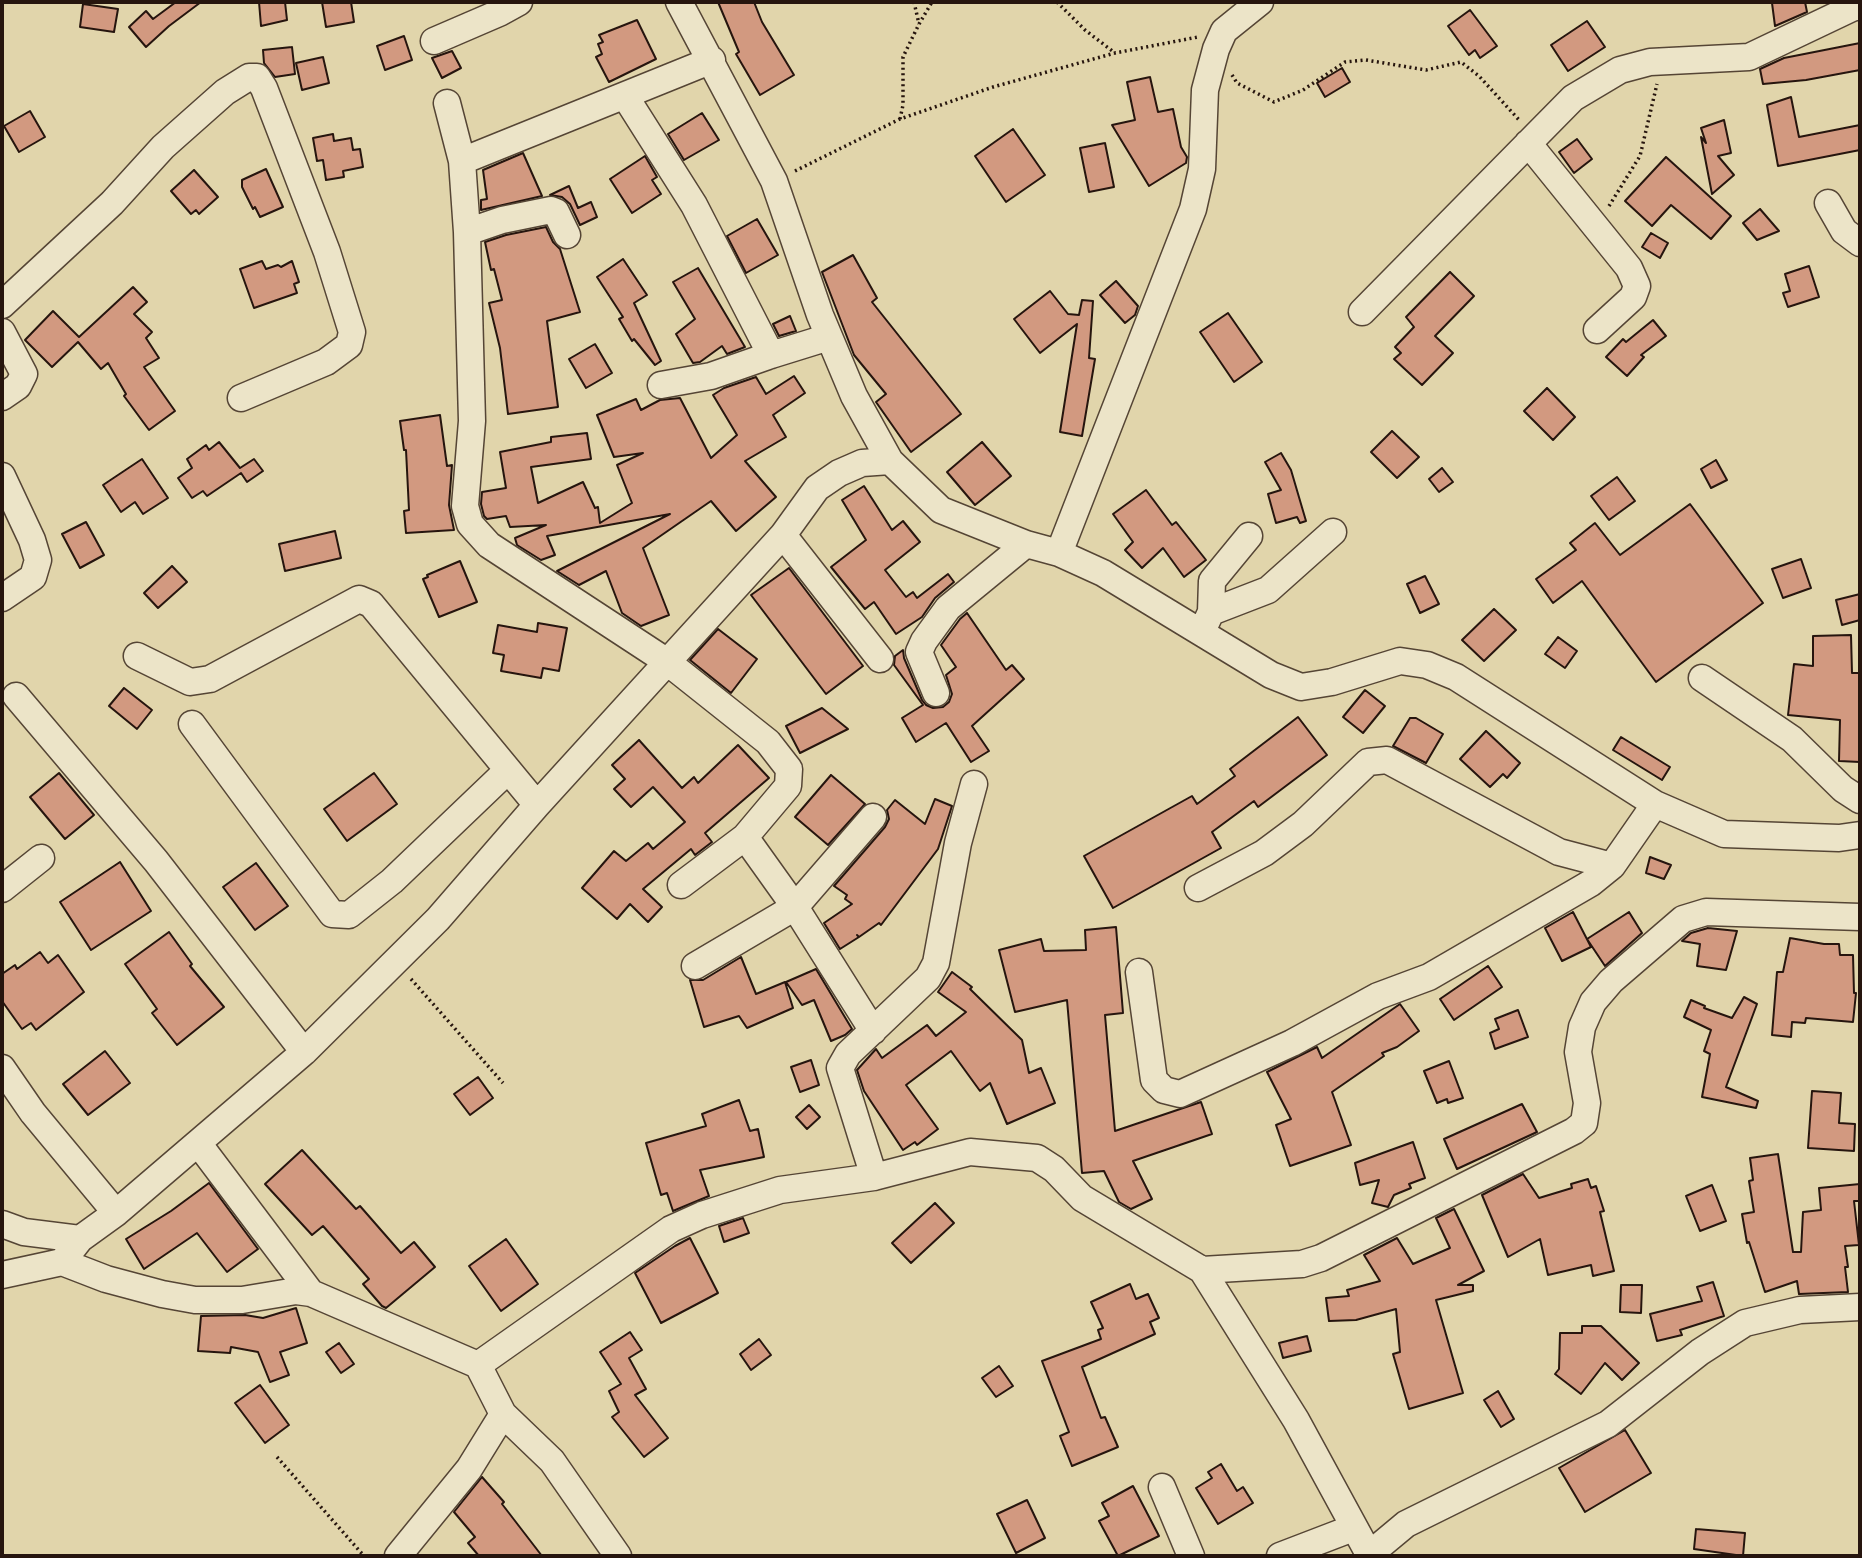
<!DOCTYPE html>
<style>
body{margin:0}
#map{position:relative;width:1862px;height:1558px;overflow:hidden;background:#e1d5ab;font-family:"IM FELL English",serif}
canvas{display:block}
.frame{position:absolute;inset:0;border:4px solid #26150e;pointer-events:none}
</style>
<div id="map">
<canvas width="1862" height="1558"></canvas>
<div class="frame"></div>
</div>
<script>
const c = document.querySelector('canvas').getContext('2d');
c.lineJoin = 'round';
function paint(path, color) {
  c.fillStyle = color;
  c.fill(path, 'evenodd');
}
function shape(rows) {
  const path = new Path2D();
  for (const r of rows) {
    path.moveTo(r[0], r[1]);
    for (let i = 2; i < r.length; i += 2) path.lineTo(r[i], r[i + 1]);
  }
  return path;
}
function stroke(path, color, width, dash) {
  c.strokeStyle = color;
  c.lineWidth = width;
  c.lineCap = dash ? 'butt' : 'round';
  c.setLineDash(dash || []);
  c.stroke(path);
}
const building = shape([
 [176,2,201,2,169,26,146,47,129,27,146,11,153,19,176,2],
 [259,2,285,2,287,20,261,26,259,2],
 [322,2,351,2,354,22,326,27,322,2],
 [718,2,754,2,762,22,794,75,760,95,736,54,739,52,718,2],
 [1780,2,1805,2,1807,12,1775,26,1772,3,1780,2],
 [83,4,118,9,114,32,80,27,83,4],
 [1470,10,1497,46,1480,58,1475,50,1469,55,1448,26,1470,10],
 [637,20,656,59,609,82,596,57,602,54,598,44,603,42,599,35,637,20],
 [1587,21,1605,47,1568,71,1551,45,1587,21],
 [404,36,412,60,385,70,377,46,404,36],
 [1860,43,1860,70,1806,80,1763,84,1760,69,1784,58,1860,43],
 [292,47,295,74,275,77,264,63,263,50,292,47],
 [452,51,461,68,442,78,432,58,452,51],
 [323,57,329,83,302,90,296,63,323,57],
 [1342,68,1350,82,1325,97,1317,83,1342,68],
 [1150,77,1158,112,1173,109,1181,147,1187,157,1186,163,1149,186,1112,125,1135,120,1127,82,1150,77],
 [1791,97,1799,137,1860,125,1860,150,1778,166,1767,105,1791,97],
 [30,111,45,137,19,152,4,126,30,111],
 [702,113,719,140,684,160,668,134,702,113],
 [1724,120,1731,153,1718,156,1734,175,1712,194,1701,137,1706,143,1701,128,1724,120],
 [1013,129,1045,175,1006,202,975,156,1013,129],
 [333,134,334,141,351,138,353,150,360,149,363,167,343,171,344,177,326,180,323,160,317,161,313,138,333,134],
 [1577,139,1592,159,1574,173,1559,152,1577,139],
 [1105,143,1114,187,1089,192,1080,148,1105,143],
 [523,153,542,196,481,210,481,200,487,199,483,170,523,153],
 [645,156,657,177,652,180,661,194,632,213,610,179,645,156],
 [1666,157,1731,216,1711,239,1671,205,1652,226,1625,201,1666,157],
 [266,169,283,207,260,217,255,207,253,209,242,187,242,180,266,169],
 [194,170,218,197,199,214,196,210,191,214,171,191,194,170],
 [569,186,578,208,591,202,597,217,580,225,570,204,562,197,550,195,569,186],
 [1760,209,1779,231,1757,240,1743,223,1760,209],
 [757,219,778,255,746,273,727,236,757,219],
 [546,227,553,242,560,249,580,312,547,321,558,407,508,414,500,348,489,303,502,300,494,269,491,270,485,242,506,235,546,227],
 [1651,233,1668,243,1660,258,1642,247,1651,233],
 [853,255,877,298,872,302,961,414,911,452,876,402,886,394,854,355,822,272,853,255],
 [623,259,647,295,634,303,661,361,655,365,634,339,632,341,619,319,623,317,597,277,623,259],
 [262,261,266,269,278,265,281,267,292,261,299,282,294,284,297,293,254,308,240,269,262,261],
 [1809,266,1819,297,1788,307,1783,293,1790,291,1785,274,1809,266],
 [698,268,745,347,727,354,722,346,700,362,693,363,676,334,695,319,673,282,698,268],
 [1450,272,1474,296,1435,336,1453,353,1422,385,1394,359,1401,353,1395,347,1414,327,1406,317,1450,272],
 [1116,281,1138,306,1135,315,1125,323,1100,295,1116,281],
 [133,287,147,302,134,314,152,332,146,338,159,358,144,367,175,411,149,430,124,396,126,394,108,363,101,369,78,342,52,367,25,340,53,311,79,337,133,287],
 [1050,291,1068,314,1079,315,1082,300,1093,301,1089,358,1095,359,1082,436,1060,432,1077,324,1040,353,1014,319,1050,291],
 [1228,313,1262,362,1234,382,1200,332,1228,313],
 [790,316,796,331,779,336,773,324,790,316],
 [1653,320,1666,336,1641,355,1644,357,1627,376,1606,357,1623,339,1626,342,1653,320],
 [595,344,612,373,586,388,569,359,595,344],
 [794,376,805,393,773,415,786,437,745,461,776,497,736,531,711,501,643,548,669,615,641,626,622,613,606,571,579,585,557,571,670,514,547,536,555,555,541,560,517,545,515,538,546,525,510,527,506,516,487,519,484,516,481,504,482,492,506,488,500,452,551,442,551,437,587,433,591,459,531,467,538,503,583,482,595,508,598,507,600,523,632,503,617,465,643,453,614,457,597,415,636,399,641,410,660,400,680,398,711,458,737,435,713,395,724,388,756,377,766,394,794,376],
 [1547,388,1575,417,1553,440,1524,411,1547,388],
 [440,415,447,466,452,465,449,505,454,530,406,533,404,511,409,510,406,450,404,450,400,421,440,415],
 [1392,431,1419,457,1397,478,1371,452,1392,431],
 [219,442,240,468,254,459,263,471,247,482,241,473,207,496,203,491,192,498,178,478,192,468,187,459,206,445,209,450,219,442],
 [982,442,1011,476,975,505,947,472,982,442],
 [1281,453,1291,470,1306,521,1300,523,1297,517,1276,523,1268,494,1281,490,1265,462,1281,453],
 [142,459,168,498,143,514,135,502,121,512,103,485,142,459],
 [1716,460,1727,480,1711,488,1701,469,1716,460],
 [1442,468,1453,482,1439,492,1429,479,1442,468],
 [1617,477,1635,501,1609,520,1591,496,1617,477],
 [864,486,892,530,903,521,920,542,885,570,906,597,913,592,917,598,948,574,954,582,935,598,922,617,896,634,874,602,865,609,831,567,866,540,842,500,864,486],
 [1146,490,1172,525,1176,522,1206,560,1184,577,1163,548,1142,568,1125,550,1133,542,1113,514,1146,490],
 [1690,504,1763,603,1656,682,1582,581,1553,603,1536,579,1576,550,1570,543,1595,523,1620,555,1690,504],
 [86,522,104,555,80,568,62,534,86,522],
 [335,531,341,558,285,571,279,544,335,531],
 [1801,559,1811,588,1783,598,1772,569,1801,559],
 [460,561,477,602,439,617,423,579,428,577,427,575,460,561],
 [172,566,187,582,158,608,144,593,172,566],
 [789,568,863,666,826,694,751,595,789,568],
 [1425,576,1439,604,1420,613,1407,584,1425,576],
 [1860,594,1860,620,1842,625,1836,600,1860,594],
 [1494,609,1516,630,1484,661,1462,640,1494,609],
 [967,613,1006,670,1012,665,1024,679,972,726,989,751,971,762,946,723,916,742,902,718,923,705,894,665,895,656,903,650,904,658,922,700,926,705,933,708,943,707,949,702,952,694,946,675,956,667,941,645,960,619,967,613],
 [538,623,567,628,559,671,543,668,541,678,501,671,504,655,493,653,498,625,537,632,538,623],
 [718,629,757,659,731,693,690,660,718,629],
 [1851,635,1852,673,1860,673,1860,762,1839,761,1840,720,1788,715,1794,664,1813,666,1813,636,1851,635],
 [1558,637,1577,651,1565,668,1545,654,1558,637],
 [124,688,152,710,137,729,109,706,124,688],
 [1365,690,1385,706,1363,733,1343,717,1365,690],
 [822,708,848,729,800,753,786,726,822,708],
 [1298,717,1327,755,1258,807,1254,801,1212,832,1221,848,1113,908,1084,856,1192,796,1197,804,1235,776,1230,769,1298,717],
 [1410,718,1416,718,1443,734,1426,763,1393,746,1410,718],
 [1486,731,1520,763,1507,778,1503,774,1490,787,1460,759,1486,731],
 [1621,737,1670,767,1662,780,1613,750,1621,737],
 [639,740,682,788,694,777,698,783,738,745,769,778,705,833,712,842,695,855,691,849,643,889,662,907,648,922,630,904,617,919,582,888,614,851,626,861,648,843,653,849,685,822,653,787,631,807,614,789,625,779,612,765,639,740],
 [59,773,94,815,65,839,30,797,59,773],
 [374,773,397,804,347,841,324,809,374,773],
 [831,775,865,804,828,845,795,817,831,775],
 [935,799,952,806,938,849,881,925,879,923,859,937,857,935,859,937,840,949,824,923,852,904,845,899,847,895,834,886,885,827,889,819,887,810,895,800,925,824,935,799],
 [1650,857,1671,865,1664,879,1646,873,1650,857],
 [120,862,151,911,91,950,60,902,120,862],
 [256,863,288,906,255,930,223,887,256,863],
 [1573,912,1591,947,1562,961,1545,928,1573,912],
 [1629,912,1642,933,1605,966,1587,939,1629,912],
 [1116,927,1123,1013,1105,1015,1115,1131,1201,1102,1212,1134,1133,1161,1152,1199,1131,1209,1119,1202,1104,1171,1082,1173,1067,1000,1015,1012,999,950,1041,939,1044,951,1086,950,1085,930,1116,927],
 [1708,928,1737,931,1726,970,1697,966,1700,944,1682,941,1691,933,1708,928],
 [169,932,192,964,190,966,224,1007,177,1045,152,1013,157,1009,125,964,169,932],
 [1790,938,1824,944,1839,944,1840,955,1853,955,1854,993,1856,993,1853,1022,1806,1018,1805,1023,1792,1022,1791,1037,1772,1035,1777,972,1783,972,1790,938],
 [40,952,48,963,58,955,84,992,36,1030,31,1023,22,1029,2,1001,2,974,15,965,17,969,40,952],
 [741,957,756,994,785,982,793,1008,747,1028,739,1016,704,1027,690,980,703,980,741,957],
 [1488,966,1502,987,1454,1020,1440,999,1488,966],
 [816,969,852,1029,845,1035,831,1041,814,1000,802,1005,786,982,816,969],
 [952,972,972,987,970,989,1022,1040,1029,1073,1041,1068,1055,1103,1007,1124,990,1083,980,1091,951,1051,906,1085,938,1129,917,1145,915,1142,903,1150,864,1091,857,1070,876,1049,882,1058,927,1025,936,1036,966,1012,938,992,952,972],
 [1744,997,1757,1004,1726,1087,1758,1101,1756,1108,1702,1097,1710,1054,1704,1051,1711,1030,1684,1017,1691,1000,1705,1006,1704,1008,1732,1018,1744,997],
 [1400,1004,1419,1031,1397,1047,1382,1053,1384,1056,1332,1092,1351,1145,1290,1166,1276,1125,1291,1119,1267,1072,1317,1047,1322,1058,1400,1004],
 [1518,1010,1528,1037,1495,1049,1490,1033,1499,1029,1495,1019,1518,1010],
 [105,1051,130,1083,88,1115,63,1084,105,1051],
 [811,1060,819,1085,800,1092,791,1067,811,1060],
 [1449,1061,1463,1098,1448,1103,1447,1099,1437,1103,1424,1071,1449,1061],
 [478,1077,493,1098,470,1115,454,1094,478,1077],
 [1812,1091,1841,1093,1839,1123,1855,1124,1854,1151,1808,1148,1812,1091],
 [739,1100,750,1131,758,1129,764,1157,700,1170,709,1196,673,1211,667,1193,661,1195,646,1143,706,1126,702,1114,739,1100],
 [1522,1104,1537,1132,1457,1169,1444,1139,1522,1104],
 [809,1105,820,1117,807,1129,796,1117,809,1105],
 [1413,1142,1425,1178,1409,1184,1411,1188,1394,1195,1388,1207,1372,1203,1379,1180,1360,1185,1355,1163,1413,1142],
 [302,1150,356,1209,360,1206,401,1253,414,1242,435,1267,386,1308,382,1306,363,1284,369,1279,323,1226,312,1235,265,1184,302,1150],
 [1778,1154,1793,1252,1801,1252,1803,1212,1821,1210,1819,1188,1860,1184,1860,1201,1854,1201,1859,1245,1845,1246,1848,1267,1845,1267,1848,1292,1799,1294,1797,1281,1765,1292,1749,1242,1747,1243,1742,1214,1754,1212,1749,1181,1753,1180,1750,1158,1778,1154],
 [1523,1174,1539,1198,1572,1188,1571,1184,1588,1179,1591,1188,1596,1186,1604,1211,1600,1212,1614,1271,1593,1276,1591,1265,1548,1275,1540,1239,1508,1257,1482,1195,1523,1174],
 [209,1183,258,1249,227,1272,197,1233,144,1269,126,1239,171,1211,209,1183],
 [1712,1185,1726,1221,1700,1231,1686,1196,1712,1185],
 [935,1203,954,1223,911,1263,892,1243,935,1203],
 [1454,1209,1484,1271,1458,1285,1473,1285,1473,1291,1436,1300,1463,1393,1409,1409,1393,1354,1400,1352,1396,1309,1356,1320,1329,1321,1326,1298,1349,1296,1347,1290,1380,1281,1364,1255,1397,1238,1413,1264,1450,1248,1436,1218,1454,1209],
 [743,1218,749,1233,724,1242,719,1226,743,1218],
 [690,1238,718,1293,661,1323,635,1273,675,1246,690,1238],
 [506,1239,538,1284,501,1311,469,1266,506,1239],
 [1713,1282,1724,1316,1680,1330,1682,1335,1657,1341,1650,1314,1702,1301,1697,1287,1713,1282],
 [1130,1284,1136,1299,1148,1294,1159,1318,1150,1322,1155,1334,1082,1367,1101,1418,1105,1417,1118,1447,1072,1466,1060,1436,1069,1432,1042,1361,1101,1339,1098,1330,1103,1328,1091,1302,1130,1284],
 [1621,1285,1642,1285,1641,1313,1620,1312,1621,1285],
 [296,1308,307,1343,280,1352,289,1375,270,1382,258,1352,231,1347,230,1353,198,1351,201,1316,245,1315,263,1318,296,1308],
 [1582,1326,1601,1326,1639,1363,1622,1380,1605,1363,1581,1394,1555,1374,1559,1369,1560,1333,1582,1333,1582,1326],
 [630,1332,642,1350,629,1358,646,1389,635,1395,668,1438,644,1457,612,1417,619,1412,609,1391,621,1384,600,1352,630,1332],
 [1307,1336,1311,1351,1283,1358,1279,1343,1307,1336],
 [759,1339,771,1355,751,1370,740,1354,759,1339],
 [339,1343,354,1364,341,1373,326,1352,339,1343],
 [999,1366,1013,1386,996,1397,982,1378,999,1366],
 [260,1385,289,1425,265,1443,235,1403,260,1385],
 [1498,1391,1514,1419,1501,1427,1484,1400,1498,1391],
 [1625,1430,1651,1473,1585,1512,1559,1468,1625,1430],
 [1221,1464,1237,1491,1243,1487,1253,1503,1218,1524,1196,1488,1212,1478,1208,1472,1221,1464],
 [482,1477,504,1502,502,1504,542,1556,479,1556,468,1543,475,1537,454,1512,482,1477],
 [1133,1486,1159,1536,1118,1556,1099,1521,1109,1516,1102,1503,1133,1486],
 [1027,1500,1045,1538,1016,1553,997,1514,1027,1500],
 [1696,1529,1745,1533,1743,1556,1694,1549,1696,1529]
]);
paint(building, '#d29980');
stroke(building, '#26150e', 2);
const minor = shape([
 [679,2,774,181,820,315,854,396,890,461,941,510,1026,544,1059,553,1103,573,1271,675,1301,687,1332,682,1400,661,1427,665,1456,677,1655,804,1724,834,1839,838,1860,835],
 [434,41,499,13,519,2],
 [625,96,694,205,771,355],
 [447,103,462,161,467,232,472,421,465,506,470,524,489,545,666,661,768,742,789,769,788,786,745,837,681,885],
 [1528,143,1629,268,1637,286,1633,297,1597,330],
 [462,161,712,60],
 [1828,203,1844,231,1860,243],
 [467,232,502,220,551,210,556,212,567,235],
 [2,305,112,203,163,147,225,92,249,77,257,77,264,88,327,252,352,332,349,345,326,362,241,398],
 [1362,312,1573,98,1620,70,1650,62,1749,57,1852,8,1860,6],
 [2,332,24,374,18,386,2,397],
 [661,385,711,376,771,355,829,337],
 [2,476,32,540,38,560,33,577,2,598],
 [783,535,880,659],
 [1059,553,1193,209,1202,169,1205,90,1216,49,1224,31,1260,2],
 [1211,612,1268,590,1333,532],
 [1205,625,1211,612,1212,581,1249,536],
 [137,656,190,682,210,679,359,599,371,604,537,805],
 [1702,678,1792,739,1843,789,1860,800],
 [936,693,919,652,924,641,948,608,1026,544],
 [16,696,156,861,304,1052],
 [192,724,332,914,349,915,392,881,507,771],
 [745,837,795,907,873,1031],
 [1198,888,1264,853,1303,824,1368,762,1387,760,1559,852,1612,866,1655,804],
 [2,889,41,858],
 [695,966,795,907,873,817],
 [1139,972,1154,1080,1164,1090,1180,1094,1292,1043,1378,996,1429,977,1591,883,1612,866],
 [2,1068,33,1113,116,1213],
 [198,1143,311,1293],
 [874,1177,840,1068,848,1054,928,978,936,963,958,843,974,784],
 [2,1224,24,1232,80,1239],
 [62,1262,80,1239,116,1213,304,1052,438,919,537,805,783,535,817,488,839,473,862,463,890,461],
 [1202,1270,1296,1420,1370,1556],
 [2,1275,62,1262,106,1279,162,1294,195,1300,242,1300,296,1291,311,1293,478,1365],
 [478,1365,671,1229,702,1215,780,1190,874,1177,970,1152,1037,1158,1054,1169,1082,1198,1202,1270,1302,1264,1321,1258,1574,1131,1584,1123,1587,1103,1578,1052,1582,1027,1593,1002,1611,981,1683,919,1706,912,1860,917],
 [478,1365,503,1414,552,1461,618,1556],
 [1162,1487,1191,1556],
 [1370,1554,1406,1524,1608,1424,1700,1352,1745,1323,1800,1310,1860,1307],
 [398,1556,469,1469,503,1414],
 [1280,1556,1353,1528]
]);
stroke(minor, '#554535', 29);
stroke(shape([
 [914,2,919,24],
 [1057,2,1085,30,1115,53],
 [1232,75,1237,83,1274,102,1303,90,1345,62,1366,60,1426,70,1461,62,1479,76,1520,121],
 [900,119,903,105,903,57,919,24,932,2],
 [795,171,900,119,993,87,1115,53,1198,37],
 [1609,206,1640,156,1657,84],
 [411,979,503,1083],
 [277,1457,364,1556]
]), '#26150e', 3.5, [2, 3.5]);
stroke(minor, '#ece4c8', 26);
</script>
